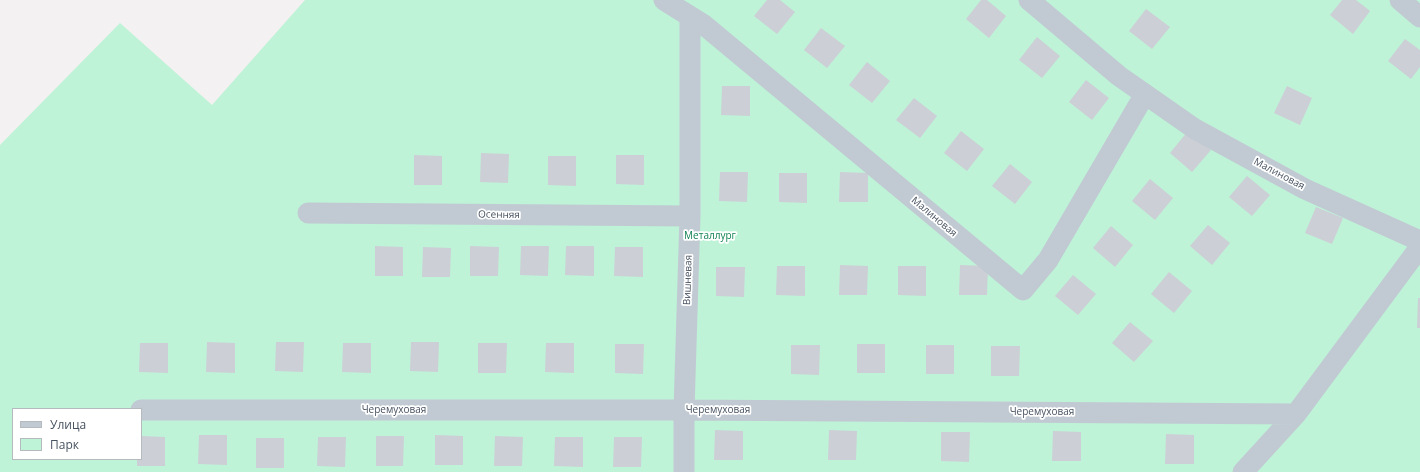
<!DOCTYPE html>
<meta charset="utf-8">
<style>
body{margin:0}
#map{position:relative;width:1420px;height:472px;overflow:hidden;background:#f3f1f1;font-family:"Open Sans",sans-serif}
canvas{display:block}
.legend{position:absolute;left:12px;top:408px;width:130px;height:52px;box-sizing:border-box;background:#fff;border:1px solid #b5babf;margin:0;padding:5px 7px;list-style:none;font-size:12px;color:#475260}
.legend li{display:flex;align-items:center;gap:8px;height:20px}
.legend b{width:20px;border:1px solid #b5babf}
</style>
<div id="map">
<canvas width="1420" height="472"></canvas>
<ul class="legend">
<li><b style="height:5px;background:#c1cad3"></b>Улица</li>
<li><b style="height:11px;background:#bef3d7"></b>Парк</li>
</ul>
</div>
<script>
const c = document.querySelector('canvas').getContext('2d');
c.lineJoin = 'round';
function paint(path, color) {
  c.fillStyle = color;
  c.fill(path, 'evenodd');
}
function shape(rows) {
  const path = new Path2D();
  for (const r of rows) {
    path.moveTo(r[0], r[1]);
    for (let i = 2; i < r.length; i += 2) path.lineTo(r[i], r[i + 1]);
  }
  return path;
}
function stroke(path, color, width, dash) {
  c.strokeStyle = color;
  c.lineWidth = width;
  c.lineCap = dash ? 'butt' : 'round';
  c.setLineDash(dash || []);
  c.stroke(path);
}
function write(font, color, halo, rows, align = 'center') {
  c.font = font + ' "Open Sans",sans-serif';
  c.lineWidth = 3.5;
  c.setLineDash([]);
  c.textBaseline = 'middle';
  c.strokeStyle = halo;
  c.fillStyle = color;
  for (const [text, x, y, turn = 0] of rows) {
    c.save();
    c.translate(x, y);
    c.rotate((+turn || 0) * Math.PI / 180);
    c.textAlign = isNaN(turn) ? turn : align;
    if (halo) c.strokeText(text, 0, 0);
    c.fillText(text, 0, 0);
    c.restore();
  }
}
paint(shape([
 [305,0,1420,0,1420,472,0,472,0,145,120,23,212,105],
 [13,409,141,409,141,459,13,459]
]), '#bef3d7');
paint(shape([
 [767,0,780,0,795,12,777,34,754,16],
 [981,0,987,0,1006,16,989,38,966,19],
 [1342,0,1356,0,1370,11,1353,34,1330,15],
 [1146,9,1170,27,1152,49,1129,31],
 [821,28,845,46,827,68,804,50],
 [1037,37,1060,56,1042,78,1019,60],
 [1405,39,1420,50,1420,67,1411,79,1388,61],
 [867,62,890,81,872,103,849,85],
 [1086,80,1109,98,1092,120,1069,102],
 [722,86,750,86,750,116,721,115],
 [1287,86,1312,98,1300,125,1274,113],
 [914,98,937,116,920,138,896,120],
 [961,131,984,149,967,171,944,153],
 [1188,131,1211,150,1192,172,1170,153],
 [481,153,509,154,508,183,480,182],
 [414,155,442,156,442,185,414,185],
 [616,155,644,155,644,185,616,184],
 [548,156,576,156,576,186,548,185],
 [1010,164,1032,182,1015,204,992,186],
 [720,172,748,172,747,202,719,201],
 [840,172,868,173,868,202,839,202],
 [779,173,807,173,807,203,779,202],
 [1247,176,1270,195,1252,216,1229,197],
 [1150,179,1173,198,1155,220,1132,201],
 [1316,207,1343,218,1332,244,1305,233],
 [1208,225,1230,243,1212,265,1190,246],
 [1111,226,1133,245,1115,267,1093,248],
 [375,246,403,247,403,276,375,276],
 [470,246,499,247,498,276,470,276],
 [521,246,549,246,548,276,520,275],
 [566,246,594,246,594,276,565,275],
 [423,247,451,248,450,277,422,277],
 [615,247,643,247,643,277,614,276],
 [840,265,868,266,867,295,839,295],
 [960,265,988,266,987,295,959,295],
 [777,266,805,266,805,296,776,295],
 [898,266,926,266,926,296,898,295],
 [716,267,745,267,744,297,716,296],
 [1169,272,1192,291,1174,313,1151,294],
 [1073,275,1096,294,1078,315,1055,296],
 [1418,298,1420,298,1420,328,1417,328],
 [1130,322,1153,341,1134,362,1112,343],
 [207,342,235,343,235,373,206,372],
 [276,342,304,342,303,372,275,371],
 [411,342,439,342,438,372,410,371],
 [140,343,168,343,168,373,139,372],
 [343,343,371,343,371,373,342,372],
 [478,343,507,343,506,373,478,373],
 [546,343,574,343,574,373,545,372],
 [615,344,644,344,643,374,615,373],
 [857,344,885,344,885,373,857,373],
 [791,345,820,345,819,375,791,374],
 [926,345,954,345,954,374,926,374],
 [991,346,1020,346,1019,376,991,376],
 [715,430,743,431,743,460,714,460],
 [829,430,857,431,856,460,828,460],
 [1053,431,1081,432,1081,461,1052,461],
 [941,432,970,432,969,462,941,461],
 [1166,434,1194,435,1194,464,1165,464],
 [199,435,227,435,227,465,198,464],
 [435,435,463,436,463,465,435,465],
 [141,436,165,437,165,466,137,466,137,459,141,459],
 [376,436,404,436,403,466,376,466],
 [495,436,523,437,522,466,494,466],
 [318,437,346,437,345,467,317,466],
 [555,437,583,437,583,467,554,466],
 [614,437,642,437,641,467,613,467],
 [256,438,284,438,284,468,256,468]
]), '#cdcfd6');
stroke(shape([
 [664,0,704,25,1023,290,1048,260,1145,94],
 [1029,0,1119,76,1195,129,1305,189,1420,241],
 [1400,0,1420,17],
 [308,213,690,216],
 [141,410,684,410,1296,414],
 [684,472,684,410,690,216,690,17],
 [1243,472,1296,414,1420,247]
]), '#c1cad3', 21);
write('10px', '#475260', '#fff', [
 ["Малиновая",1279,174,28],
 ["Осенняя",499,215,1],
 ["Малиновая",934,217,40],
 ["Вишневая",688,280,-88],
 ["Черемуховая",394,410],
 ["Черемуховая",718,410],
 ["Черемуховая",1042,412]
]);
write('10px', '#118353', '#fff', [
 ["Металлург",710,236]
]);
</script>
